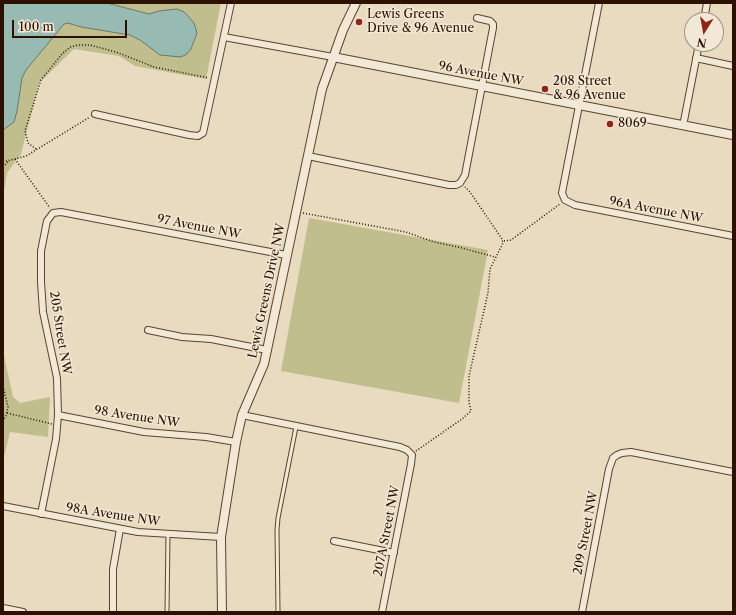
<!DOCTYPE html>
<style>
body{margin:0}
#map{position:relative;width:736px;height:615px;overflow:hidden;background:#e9dbbf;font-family:"Libre Caslon Text",serif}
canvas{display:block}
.frame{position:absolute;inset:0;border:4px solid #2c1000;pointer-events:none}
.north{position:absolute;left:684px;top:12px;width:40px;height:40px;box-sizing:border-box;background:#f1e8d5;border:1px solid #a29280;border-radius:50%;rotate:191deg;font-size:11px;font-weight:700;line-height:16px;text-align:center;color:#2c1000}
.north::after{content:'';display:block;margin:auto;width:14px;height:18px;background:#8f2418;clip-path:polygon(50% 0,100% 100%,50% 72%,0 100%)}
.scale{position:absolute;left:12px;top:20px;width:115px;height:18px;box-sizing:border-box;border:2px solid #2c1000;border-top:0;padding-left:5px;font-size:12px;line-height:14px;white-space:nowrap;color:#2c1000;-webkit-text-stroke:3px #f1e8d5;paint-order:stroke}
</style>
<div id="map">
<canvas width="736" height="615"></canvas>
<div class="frame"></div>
<div class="north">N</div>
<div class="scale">100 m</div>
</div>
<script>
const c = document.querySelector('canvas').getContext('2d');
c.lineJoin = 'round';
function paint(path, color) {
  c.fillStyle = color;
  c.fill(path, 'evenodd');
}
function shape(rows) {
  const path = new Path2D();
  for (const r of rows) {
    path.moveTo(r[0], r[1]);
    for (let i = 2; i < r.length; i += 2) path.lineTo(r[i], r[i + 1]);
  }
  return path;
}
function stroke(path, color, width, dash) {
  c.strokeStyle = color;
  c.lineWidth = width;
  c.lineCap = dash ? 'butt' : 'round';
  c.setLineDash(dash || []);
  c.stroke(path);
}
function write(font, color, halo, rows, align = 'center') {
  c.font = font + ' "Libre Caslon Text",serif';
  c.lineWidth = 3;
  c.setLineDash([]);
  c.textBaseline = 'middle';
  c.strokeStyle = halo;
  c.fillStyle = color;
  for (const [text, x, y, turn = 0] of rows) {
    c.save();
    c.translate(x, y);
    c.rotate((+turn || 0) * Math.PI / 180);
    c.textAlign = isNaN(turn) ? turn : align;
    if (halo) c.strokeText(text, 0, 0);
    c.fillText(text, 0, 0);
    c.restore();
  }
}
paint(shape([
 [3,3,221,3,206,79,135,66,119,56,74,49,39,83,21,154,7,173,3,197],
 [309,218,488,250,459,403,281,371],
 [3,351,13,397,20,403,50,397,48,437,10,432,4,457]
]), '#bfbe8c');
const water = shape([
 [3,3,107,3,149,14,159,11,177,9,184,12,188,16,194,23,197,33,191,49,187,54,181,57,160,55,140,40,130,35,81,27,68,23,64,24,26,70,22,78,17,111,14,122,3,130,3,3]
]);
paint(water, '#97bbb2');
stroke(water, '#6c776b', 1);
const service = shape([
 [167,612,168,534],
 [278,612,277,530,278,518,296,427]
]);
const minor = shape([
 [599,3,562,193,565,200,575,205,733,236],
 [704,20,707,3],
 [224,37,333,57],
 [696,58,733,66],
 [95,114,189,135,198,136,203,133,231,3],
 [683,126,699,44],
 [308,156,449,185,456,185,460,183,465,175,493,28,493,24,490,21,477,18],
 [148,330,182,337,211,339,267,350],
 [58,415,144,432,206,437,236,442],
 [242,415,400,447,407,450,412,455,411,464,382,612],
 [3,506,138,532,221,537],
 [41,514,56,439,58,415,57,378,43,312,41,282,41,251,47,221,53,213,61,212,286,255],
 [334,541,394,553],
 [3,608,23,612],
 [113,612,113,569,120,529],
 [582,612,609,469,613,458,617,455,622,453,631,452,733,472]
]);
const tertiary = shape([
 [333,57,733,135],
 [222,612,221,537,236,442,242,415,264,364,267,350,322,89,343,30,356,3]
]);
stroke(service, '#5b4330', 5);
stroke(minor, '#5b4330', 8);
stroke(tertiary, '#5b4330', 10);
stroke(shape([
 [36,149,28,143,25,131,41,80,62,54,70,47,78,45,90,45,116,52,154,67,209,78],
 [15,159,50,208],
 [3,162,26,156,90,117],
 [3,167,8,162],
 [303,213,406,232,434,242,458,247,495,257],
 [504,241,511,240,560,204],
 [3,386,8,407,6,416,3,420],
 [7,413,52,424],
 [416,451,462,419,471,411,469,402,469,376,488,293,490,269,503,243,502,239,470,192,465,187]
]), '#2c1000', 1.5, [1, 2]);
stroke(service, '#f1e8d5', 3);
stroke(minor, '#f1e8d5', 6);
stroke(tertiary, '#f1e8d5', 8);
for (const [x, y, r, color] of [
 [359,22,4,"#8f2418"],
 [545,89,4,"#8f2418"],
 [610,124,4,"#8f2418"]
]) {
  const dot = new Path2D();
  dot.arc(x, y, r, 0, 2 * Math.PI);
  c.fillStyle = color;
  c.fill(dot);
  stroke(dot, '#f1e8d5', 1.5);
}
write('12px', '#2c1000', '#f1e8d5', [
 ["Lewis Greens",367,15],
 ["Drive & 96 Avenue",367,29],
 ["208 Street",553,82],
 ["& 96 Avenue",553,96],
 ["8069",618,124]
], 'left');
write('12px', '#2c1000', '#f1e8d5', [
 ["96 Avenue NW",481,74,11],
 ["96A Avenue NW",656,210,11],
 ["97 Avenue NW",199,227,11],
 ["Lewis Greens Drive NW",267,291,-78],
 ["205 Street NW",60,333,81],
 ["98 Avenue NW",137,417,9],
 ["98A Avenue NW",113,515,9],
 ["207A Street NW",387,531,-79],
 ["209 Street NW",586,533,-79]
]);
</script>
